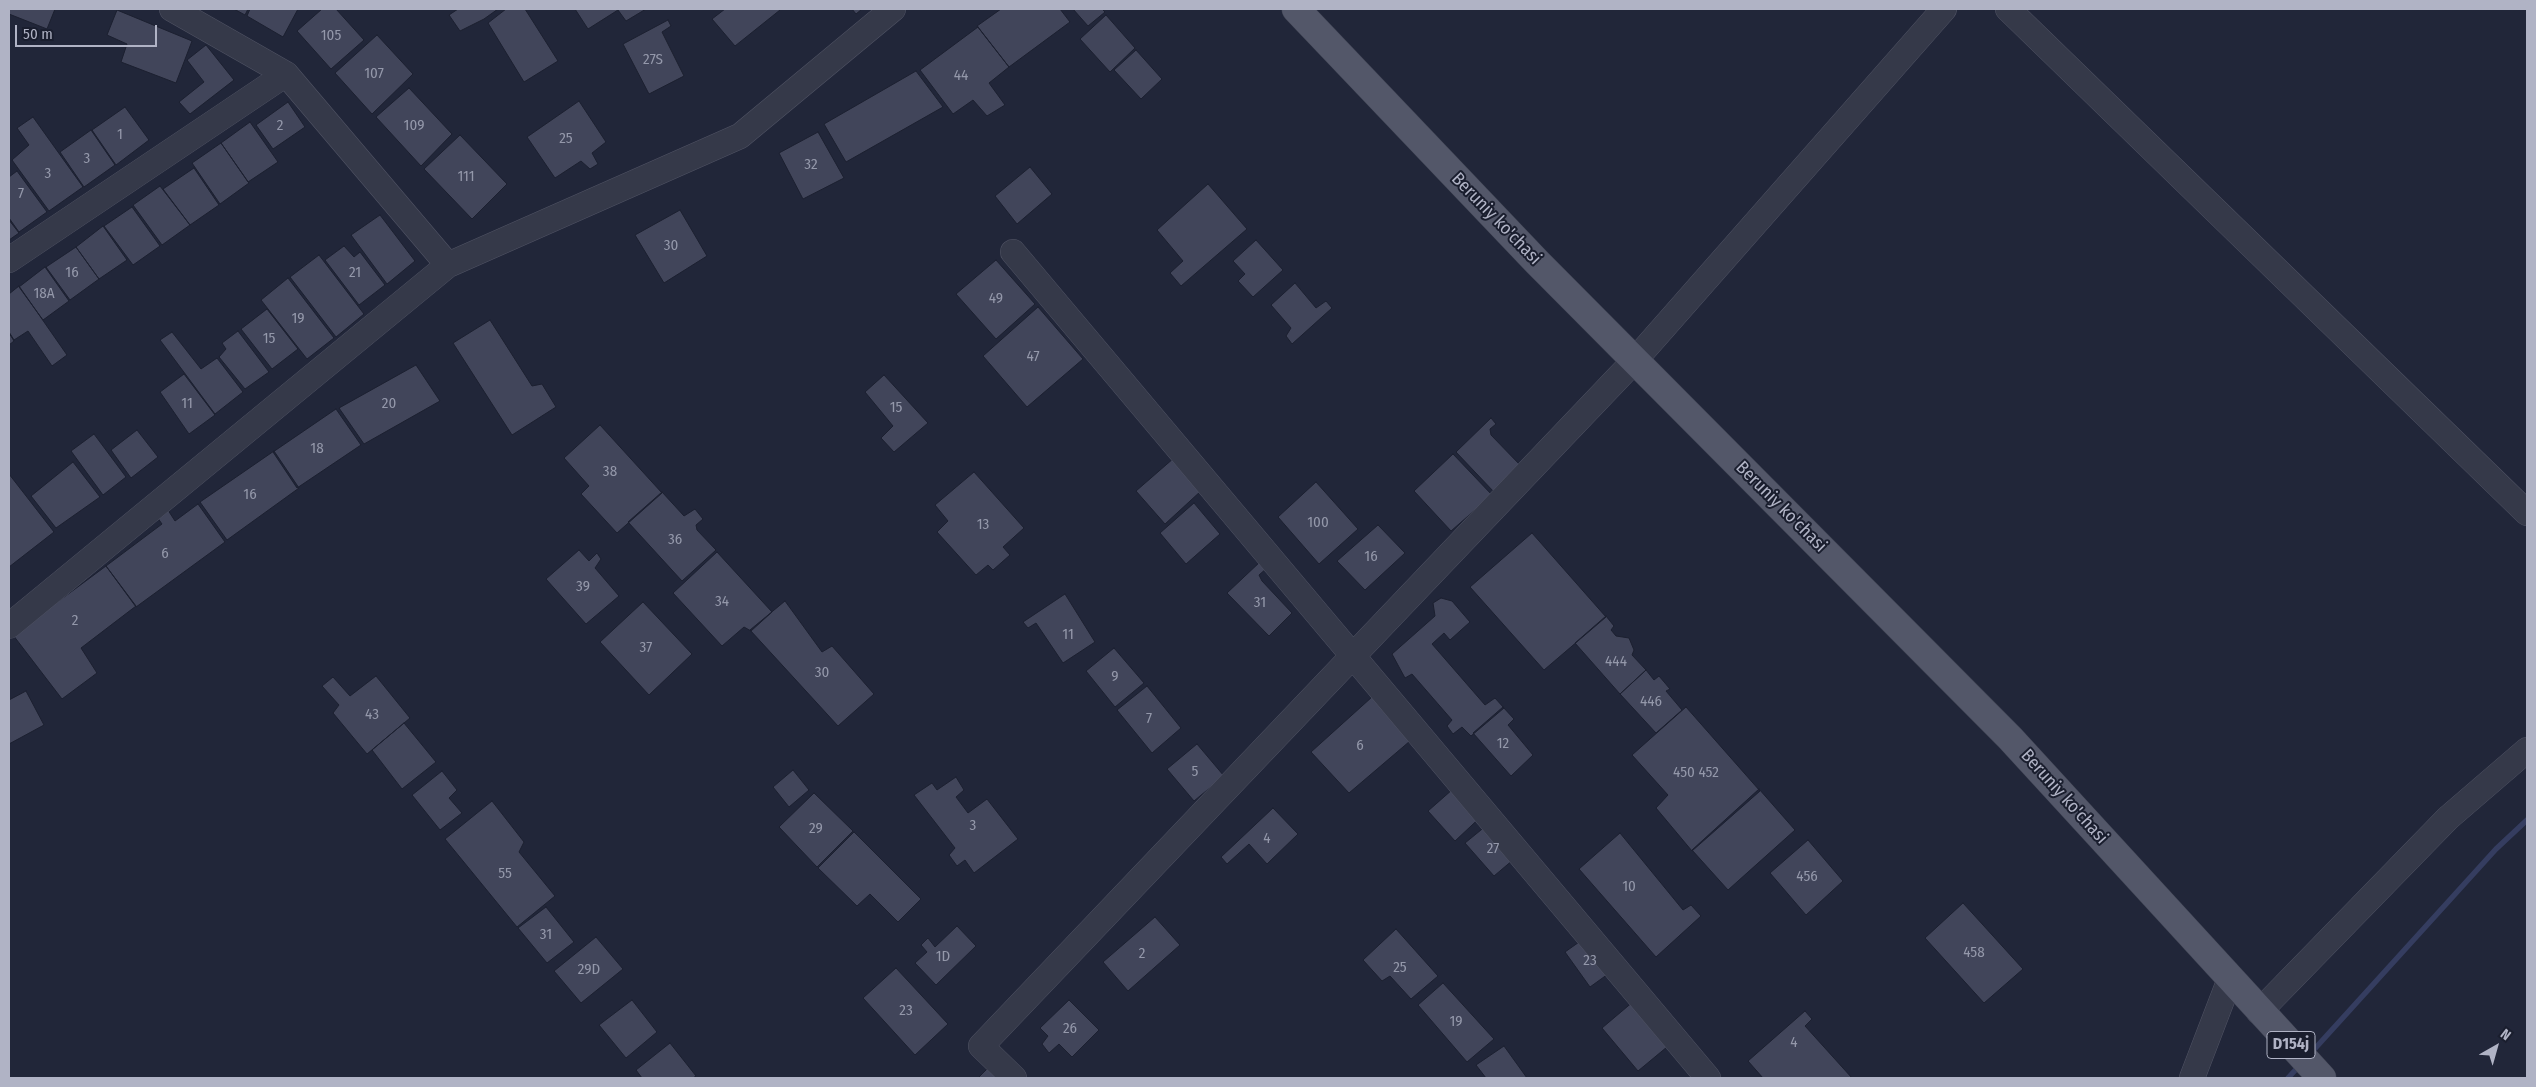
<!DOCTYPE html>
<style>
body{margin:0}
#map{position:relative;width:2536px;height:1087px;overflow:hidden;background:#212639;font-family:"Fira Sans Condensed",sans-serif}
canvas{display:block}
.frame{position:absolute;inset:0;border:10px solid #b0b3c5;pointer-events:none}
.north{position:absolute;left:2471px;top:1022px;width:50px;height:50px;-webkit-text-stroke:4px #1a1e2e;paint-order:stroke;rotate:38deg;font-size:14px;font-weight:700;line-height:20px;text-align:center;color:#b0b3c5}
.north::after{content:'';display:block;margin:auto;width:18px;height:22px;background:#b0b3c5;clip-path:polygon(50% 0,100% 100%,50% 72%,0 100%)}
.scale{position:absolute;left:15px;top:25px;width:142px;height:22px;box-sizing:border-box;border:2px solid #b0b3c5;border-top:0;padding-left:6px;font-size:15px;line-height:18px;white-space:nowrap;color:#b0b3c5;-webkit-text-stroke:4px #1a1e2e;paint-order:stroke}
</style>
<div id="map">
<canvas width="2536" height="1087"></canvas>
<div class="frame"></div>
<div class="north">N</div>
<div class="scale">50 m</div>
</div>
<script>
const c = document.querySelector('canvas').getContext('2d');
c.lineJoin = 'round';
function shape(rows) {
  const path = new Path2D();
  for (const r of rows) {
    path.moveTo(r[0], r[1]);
    for (let i = 2; i < r.length; i += 2) path.lineTo(r[i], r[i + 1]);
  }
  return path;
}
function stroke(path, color, width, dash) {
  c.strokeStyle = color;
  c.lineWidth = width;
  c.lineCap = dash ? 'butt' : 'round';
  c.setLineDash(dash || []);
  c.stroke(path);
}
function paint(path, color) {
  c.fillStyle = color;
  c.fill(path, 'evenodd');
}
function write(font, color, halo, rows, align = 'center') {
  c.font = font + ' "Fira Sans Condensed",sans-serif';
  c.lineWidth = 4;
  c.setLineDash([]);
  c.textBaseline = 'middle';
  c.strokeStyle = halo;
  c.fillStyle = color;
  for (const [text, x, y, turn = 0] of rows) {
    c.save();
    c.translate(x, y);
    c.rotate((+turn || 0) * Math.PI / 180);
    c.textAlign = isNaN(turn) ? turn : align;
    if (halo) c.strokeText(text, 0, 0);
    c.fillText(text, 0, 0);
    c.restore();
  }
}
stroke(shape([
 [2310,1054,2496,849,2527,820],
 [2288,1078,2300,1065]
]), '#353d60', 5.5);
const building = shape([
 [9,9,55,9,47,29,9,14,9,9],
 [234,9,248,9,245,15,234,9],
 [250,9,298,9,283,37,247,16,250,9],
 [322,9,336,9,364,40,331,69,297,31,322,9],
 [458,9,498,9,484,19,460,31,449,15,458,9],
 [506,9,525,9,558,61,524,82,488,23,506,9],
 [575,9,646,9,626,21,618,10,588,29,575,9],
 [725,9,779,9,780,10,735,46,712,19,725,9],
 [852,9,862,9,856,14,852,9],
 [1001,9,1060,9,1070,22,1009,67,977,26,1001,9],
 [1073,9,1102,9,1105,12,1088,26,1073,9],
 [117,10,192,41,176,83,121,62,127,44,107,35,117,10],
 [1106,15,1135,48,1110,72,1080,39,1106,15],
 [668,20,671,26,662,32,684,76,649,94,623,44,668,20],
 [978,27,1009,67,989,83,1005,105,987,116,973,100,953,114,920,70,978,27],
 [377,35,413,74,372,114,335,73,377,35],
 [206,45,234,80,190,114,179,102,204,82,187,60,206,45],
 [1136,50,1162,79,1141,99,1114,70,1136,50],
 [916,71,943,107,846,162,824,124,916,71],
 [409,88,452,134,421,166,376,117,409,88],
 [579,101,606,142,592,153,598,164,590,169,581,161,555,178,527,137,579,101],
 [288,102,305,127,273,149,256,125,288,102],
 [125,107,149,140,116,165,92,130,125,107],
 [33,117,83,187,49,211,12,160,29,145,17,128,33,117],
 [250,122,278,162,248,182,221,143,250,122],
 [91,130,115,165,84,187,60,152,91,130],
 [818,132,844,178,803,199,779,153,818,132],
 [460,135,507,184,472,219,424,169,460,135],
 [221,143,249,183,220,204,192,163,221,143],
 [1030,167,1052,194,1017,224,995,196,1030,167],
 [194,168,219,205,190,225,163,189,194,168],
 [17,171,47,212,19,232,9,218,9,177,17,171],
 [1208,184,1247,229,1181,286,1170,273,1183,261,1157,230,1208,184],
 [160,186,190,225,162,245,133,205,160,186],
 [132,207,160,246,133,265,104,226,132,207],
 [680,210,707,256,664,283,635,235,680,210],
 [380,215,415,261,387,284,351,235,380,215],
 [9,220,19,233,9,240,9,220],
 [103,226,127,260,99,279,76,247,103,226],
 [1256,240,1283,270,1253,297,1238,281,1245,274,1233,261,1256,240],
 [344,246,354,257,360,252,385,285,359,305,325,260,344,246],
 [76,247,99,279,70,300,46,267,76,247],
 [319,255,364,314,336,337,290,277,319,255],
 [996,260,1035,304,996,339,956,294,996,260],
 [45,267,69,301,43,320,19,287,45,267],
 [288,278,334,338,307,359,261,300,288,278],
 [1295,283,1316,308,1326,301,1332,308,1292,344,1286,336,1291,328,1271,305,1295,283],
 [19,286,67,355,52,366,28,331,14,340,9,332,9,294,19,286],
 [1038,307,1083,359,1027,407,983,356,1038,307],
 [267,309,298,349,272,369,241,329,267,309],
 [490,320,532,386,542,384,556,407,512,435,453,343,490,320],
 [238,331,269,372,245,389,219,357,226,349,222,343,238,331],
 [172,332,201,369,217,358,243,392,215,414,160,340,172,332],
 [9,333,14,341,9,345,9,333],
 [416,365,440,401,364,444,339,408,416,365],
 [184,374,215,415,189,434,160,392,184,374],
 [884,375,928,423,894,452,881,438,893,426,865,392,884,375],
 [336,409,361,445,297,488,273,452,336,409],
 [1491,418,1496,424,1490,429,1491,435,1522,467,1494,492,1456,452,1491,418],
 [600,425,662,493,617,533,581,494,589,486,564,458,600,425],
 [137,430,158,457,131,478,111,450,137,430],
 [94,434,126,477,103,495,71,451,94,434],
 [274,451,299,488,227,540,200,502,274,451],
 [1453,454,1492,495,1451,531,1414,491,1453,454],
 [1174,458,1202,490,1165,524,1136,491,1174,458],
 [73,462,100,497,56,528,31,496,73,462],
 [974,472,1024,528,1003,547,1010,555,993,570,988,565,976,575,937,532,948,521,935,505,974,472],
 [9,474,54,532,9,567,9,474],
 [1316,482,1358,529,1319,564,1278,517,1316,482],
 [662,492,684,516,695,509,703,519,696,525,697,530,716,550,682,581,628,522,662,492],
 [1194,503,1220,534,1186,564,1160,533,1194,503],
 [198,504,225,542,136,607,106,566,162,524,155,514,166,507,175,521,198,504],
 [1378,525,1405,553,1365,590,1337,561,1378,525],
 [1532,533,1606,617,1544,670,1470,587,1532,533],
 [579,550,589,561,597,553,601,559,595,568,619,596,586,624,546,579,579,550],
 [717,552,772,612,751,631,744,627,722,646,673,593,717,552],
 [1261,561,1267,568,1259,575,1262,581,1292,613,1269,636,1227,593,1261,561],
 [106,566,136,606,81,648,97,673,62,699,13,635,106,566],
 [1065,594,1095,642,1063,663,1036,623,1028,628,1023,622,1065,594],
 [1441,598,1452,601,1470,622,1450,640,1444,633,1432,644,1485,705,1495,698,1504,708,1471,736,1462,727,1453,734,1447,726,1452,720,1412,674,1405,678,1392,654,1435,616,1433,603,1441,598],
 [785,601,822,652,832,646,874,694,838,726,750,630,785,601],
 [643,602,692,654,649,695,600,642,643,602],
 [1606,616,1614,626,1611,630,1616,636,1629,638,1634,650,1632,655,1646,670,1620,694,1575,643,1606,616],
 [1114,648,1144,683,1115,707,1086,671,1114,648],
 [1646,670,1654,680,1659,676,1670,689,1666,691,1682,710,1656,733,1620,694,1646,670],
 [376,676,410,718,367,754,333,713,339,705,322,686,333,677,350,696,376,676],
 [1147,686,1181,728,1152,753,1117,710,1147,686],
 [26,691,44,725,9,744,9,700,26,691],
 [1372,697,1410,741,1349,793,1311,752,1372,697],
 [1503,707,1514,719,1508,725,1533,755,1511,776,1473,733,1503,707],
 [1686,707,1760,791,1692,851,1656,808,1668,795,1632,755,1686,707],
 [404,723,436,762,402,789,372,750,404,723],
 [1197,744,1224,776,1194,801,1167,769,1197,744],
 [793,770,809,790,789,807,773,787,793,770],
 [442,771,457,790,449,798,462,813,440,830,412,795,442,771],
 [956,777,964,790,956,797,968,813,987,799,1018,839,974,873,965,860,957,866,949,855,955,848,914,795,932,783,937,790,956,777],
 [1461,782,1487,811,1455,841,1428,811,1461,782],
 [1759,789,1795,830,1728,890,1692,850,1759,789],
 [814,793,853,831,817,867,779,827,814,793],
 [492,801,524,842,519,852,555,896,517,927,445,839,492,801],
 [1273,808,1298,834,1267,864,1249,844,1227,864,1221,857,1273,808],
 [1492,821,1520,854,1494,876,1465,843,1492,821],
 [854,832,921,899,898,922,870,894,857,906,818,868,854,832],
 [1620,833,1683,910,1691,905,1701,916,1656,957,1579,869,1620,833],
 [1808,840,1843,881,1806,915,1770,873,1808,840],
 [1963,903,2023,969,1984,1003,1925,938,1963,903],
 [546,907,574,942,547,963,518,928,546,907],
 [1155,917,1180,945,1128,991,1103,962,1155,917],
 [957,926,976,946,936,985,915,963,927,952,921,945,928,938,935,947,957,926],
 [1396,929,1438,976,1411,999,1390,976,1382,981,1363,960,1396,929],
 [1589,935,1615,969,1590,987,1565,952,1589,935],
 [596,937,623,969,581,1003,554,971,596,937],
 [896,968,948,1024,915,1055,863,998,896,968],
 [1443,983,1494,1039,1467,1062,1418,1005,1443,983],
 [1647,990,1679,1037,1638,1071,1602,1028,1647,990],
 [632,1000,657,1032,626,1058,599,1025,632,1000],
 [1069,1000,1099,1030,1072,1057,1059,1044,1049,1053,1042,1044,1048,1036,1040,1028,1069,1000],
 [1805,1011,1812,1019,1805,1026,1852,1078,1763,1078,1748,1061,1805,1011],
 [670,1043,696,1076,693,1078,642,1078,636,1070,670,1043],
 [1504,1046,1527,1078,1486,1078,1476,1065,1504,1046],
 [989,1067,1000,1078,978,1078,989,1067]
]);
paint(building, '#41455a');
stroke(building, '#1c2030', 1);
const minor = shape([
 [172,9,286,74,448,265],
 [2008,9,2527,513],
 [1013,252,1708,1078],
 [9,260,286,74],
 [9,626,448,265,740,136,893,9],
 [2259,1012,2448,818,2527,750],
 [1014,1078,981,1046,1635,360,1944,9],
 [2192,1078,2230,979]
]);
const major = shape([
 [1296,9,1537,262,2010,738,2322,1078]
]);
stroke(minor, '#505364', 26);
stroke(major, '#3e4252', 29);
stroke(minor, '#353949', 25);
stroke(major, '#535769', 28);
write('15px', '#9498aa', null, [
 ["105",331,36],
 ["27S",653,60],
 ["107",374,74],
 ["44",961,76],
 ["2",280,126],
 ["109",414,126],
 ["1",120,135],
 ["25",566,139],
 ["3",87,159],
 ["32",811,165],
 ["3",48,174],
 ["111",466,177],
 ["7",21,194],
 ["30",671,246],
 ["16",72,273],
 ["21",355,273],
 ["18A",44,294],
 ["49",996,299],
 ["19",298,319],
 ["15",269,339],
 ["47",1033,357],
 ["11",187,404],
 ["20",389,404],
 ["15",896,408],
 ["18",317,449],
 ["38",610,472],
 ["16",250,495],
 ["100",1318,523],
 ["13",983,525],
 ["36",675,540],
 ["6",165,554],
 ["16",1371,557],
 ["39",583,587],
 ["34",722,602],
 ["31",1260,603],
 ["2",75,621],
 ["11",1068,635],
 ["37",646,648],
 ["444",1616,662],
 ["30",822,673],
 ["9",1115,677],
 ["446",1651,702],
 ["43",372,715],
 ["7",1149,719],
 ["12",1503,744],
 ["6",1360,746],
 ["5",1195,772],
 ["450 452",1696,773],
 ["3",973,826],
 ["29",816,829],
 ["4",1267,839],
 ["27",1493,849],
 ["55",505,874],
 ["456",1807,877],
 ["10",1629,887],
 ["31",546,935],
 ["458",1974,953],
 ["2",1142,954],
 ["1D",943,957],
 ["23",1590,961],
 ["25",1400,968],
 ["29D",589,970],
 ["23",906,1011],
 ["19",1456,1022],
 ["26",1070,1029],
 ["4",1794,1043]
]);
for (const [x, y, w] of [
 [2291,1045,48]
]) {
  const box = new Path2D();
  box.roundRect(x - w / 2, y - 13.5, w, 27, 4);
  c.fillStyle = '#1a1e2e';
  c.fill(box);
  stroke(box, '#b0b3c5', 1);
}
write('bold 16px', '#b0b3c5', null, [
 ["D154j",2291,1045]
]);
write('18px', '#b0b3c5', '#1a1e2e', [
 ["Beruniy ko'chasi",1496,219,46],
 ["Beruniy ko'chasi",1781,507,45],
 ["Beruniy ko'chasi",2064,797,48]
]);
</script>
